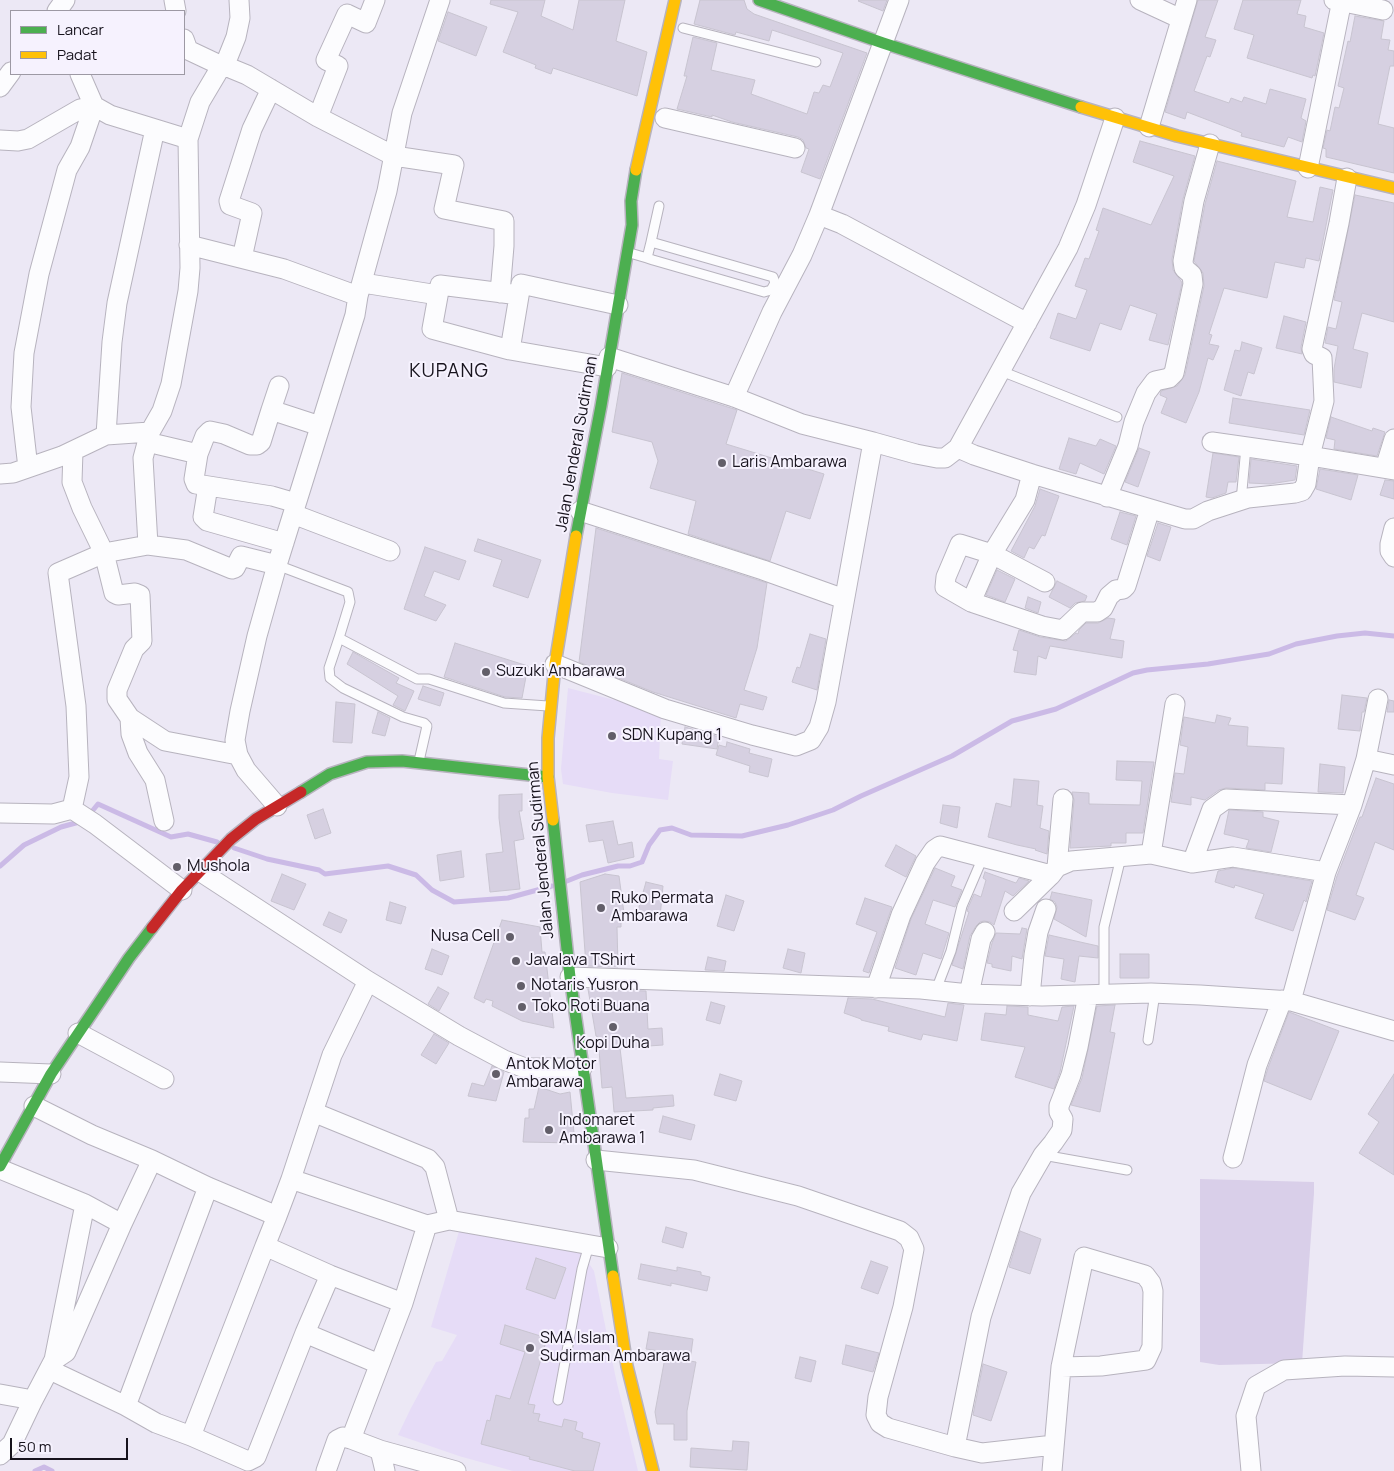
<!DOCTYPE html>
<style>
body{margin:0}
#map{position:relative;width:1394px;height:1471px;overflow:hidden;background:#ece8f5;font-family:Manrope,sans-serif}
canvas{display:block}
.legend{position:absolute;left:10px;top:10px;width:175px;height:65px;box-sizing:border-box;background:#f6f2fe;border:1px solid #9d99a4;margin:0;padding:6px 9px;list-style:none;font-size:15px;color:#17131d}
.legend li{display:flex;align-items:center;gap:10px;height:25px}
.legend b{width:25px;border:1px solid #9d99a4}
.scale{position:absolute;left:10px;top:1438px;width:118px;height:22px;box-sizing:border-box;border:2px solid #17131d;border-top:0;padding-left:6px;font-size:15px;line-height:18px;white-space:nowrap;color:#17131d;-webkit-text-stroke:4px #f6f2fe;paint-order:stroke}
</style>
<div id="map">
<canvas width="1394" height="1471"></canvas>
<ul class="legend">
<li><b style="height:6px;background:#4caf50"></b>Lancar</li>
<li><b style="height:6px;background:#ffc107"></b>Padat</li>
</ul>
<div class="scale">50 m</div>
</div>
<script>
const c = document.querySelector('canvas').getContext('2d');
c.lineJoin = 'round';
function paint(path, color) {
  c.fillStyle = color;
  c.fill(path, 'evenodd');
}
function shape(rows) {
  const path = new Path2D();
  for (const r of rows) {
    path.moveTo(r[0], r[1]);
    for (let i = 2; i < r.length; i += 2) path.lineTo(r[i], r[i + 1]);
  }
  return path;
}
function stroke(path, color, width, dash) {
  c.strokeStyle = color;
  c.lineWidth = width;
  c.lineCap = dash ? 'butt' : 'round';
  c.setLineDash(dash || []);
  c.stroke(path);
}
function write(font, color, halo, rows, align = 'center') {
  c.font = font + ' Manrope,sans-serif';
  c.lineWidth = 4;
  c.setLineDash([]);
  c.textBaseline = 'middle';
  c.strokeStyle = halo;
  c.fillStyle = color;
  for (const [text, x, y, turn = 0] of rows) {
    c.save();
    c.translate(x, y);
    c.rotate((+turn || 0) * Math.PI / 180);
    c.textAlign = isNaN(turn) ? turn : align;
    if (halo) c.strokeText(text, 0, 0);
    c.fillText(text, 0, 0);
    c.restore();
  }
}
paint(shape([
 [568,688,661,712,659,759,673,761,668,800,612,793,563,784,561,769],
 [460,1228,582,1253,594,1271,616,1379,638,1471,513,1471,459,1456,398,1435,411,1408,436,1362,442,1361,457,1335,431,1327]
]), '#e6dcf7');
paint(shape([
 [1200,1179,1314,1182,1314,1193,1302,1363,1219,1365,1200,1362]
]), '#d9cfe9');
stroke(shape([
 [89,815,98,804,171,837,188,834,217,842],
 [234,848,267,859,319,870,325,874,388,866,416,875,432,890,454,902,508,898,552,886],
 [0,866,24,845,61,827,83,821],
 [567,881,582,875,618,866,630,866,642,862,649,845,660,830,672,828,691,835,742,836,788,825,833,810,861,796,952,756,1012,721,1056,709,1133,673,1147,670,1208,664,1269,654,1296,644,1337,636,1365,633,1394,636],
 [35,1471,44,1467,52,1471]
]), '#cbbae6', 5);
const building = shape([
 [491,0,545,0,541,16,573,30,579,0,625,0,616,41,647,52,637,96,553,68,551,74,535,68,536,65,503,52,518,12,490,4,491,0],
 [700,0,744,0,747,9,754,14,867,53,820,179,801,172,809,149,806,148,803,140,798,137,732,122,712,115,712,117,677,109,687,76,684,76,693,37,717,43,711,70,755,80,751,94,807,114,814,92,819,93,823,85,830,87,843,53,772,30,769,41,736,32,735,35,694,24,700,0],
 [859,0,887,0,883,11,858,1,859,0],
 [1198,0,1218,0,1205,37,1216,40,1210,57,1207,56,1194,91,1229,103,1231,98,1242,102,1244,97,1266,104,1270,89,1306,99,1301,118,1306,121,1302,142,1288,137,1284,147,1241,136,1242,133,1187,112,1185,119,1165,112,1198,0],
 [1243,0,1301,0,1297,14,1306,16,1304,27,1324,33,1315,76,1313,75,1312,78,1247,58,1254,35,1234,29,1243,0],
 [448,12,487,27,476,56,438,41,448,12],
 [1355,16,1384,21,1381,39,1390,40,1388,50,1394,51,1394,66,1390,66,1378,124,1394,128,1394,173,1326,157,1326,149,1323,148,1327,130,1330,131,1335,107,1339,108,1344,88,1338,86,1348,41,1350,42,1355,16],
 [1140,141,1195,156,1183,199,1172,259,1173,270,1181,281,1182,283,1168,345,1149,340,1157,314,1130,305,1121,330,1100,323,1090,351,1050,338,1058,313,1076,319,1087,290,1075,286,1085,258,1089,259,1099,231,1096,230,1103,208,1151,225,1174,176,1133,162,1140,141],
 [1217,161,1296,181,1287,217,1313,222,1320,187,1333,190,1319,261,1306,258,1304,268,1275,262,1267,298,1224,288,1209,334,1212,335,1209,344,1219,346,1213,360,1208,358,1199,392,1186,423,1161,413,1167,398,1160,395,1161,391,1177,386,1185,375,1204,286,1203,273,1194,261,1205,204,1217,161],
 [1355,195,1394,203,1394,322,1362,313,1353,349,1368,353,1361,388,1334,382,1334,369,1338,346,1325,343,1328,327,1336,329,1342,302,1334,300,1355,195],
 [1284,316,1306,322,1301,347,1302,354,1276,348,1284,316],
 [1242,342,1262,348,1254,374,1248,372,1241,396,1224,390,1235,350,1240,351,1242,342],
 [622,373,737,410,726,444,824,474,810,519,786,511,770,561,688,534,696,501,650,488,658,461,652,442,612,432,622,373],
 [1233,398,1310,410,1304,435,1229,423,1233,398],
 [1331,417,1372,431,1373,428,1385,432,1377,456,1334,449,1335,440,1326,438,1331,417],
 [1069,438,1096,446,1100,439,1116,446,1104,474,1080,463,1076,474,1059,469,1069,438],
 [1139,448,1150,452,1138,487,1125,482,1139,448],
 [1213,453,1239,457,1236,482,1228,482,1226,493,1212,498,1206,497,1213,453],
 [1251,459,1297,466,1295,480,1270,484,1249,483,1251,459],
 [1320,469,1358,475,1351,500,1316,489,1320,469],
 [1385,480,1394,481,1394,499,1380,495,1385,480],
 [1040,489,1059,496,1045,536,1042,535,1034,549,1029,547,1024,558,1011,551,1035,506,1040,489],
 [1120,512,1136,516,1127,545,1111,539,1120,512],
 [1158,523,1171,527,1160,561,1147,556,1158,523],
 [596,528,767,583,757,648,744,690,767,697,763,710,740,704,736,718,653,692,579,662,596,528],
 [478,539,541,560,528,598,493,586,502,560,474,551,478,539],
 [425,547,466,561,459,580,434,571,424,596,446,605,436,621,404,609,425,547],
 [997,570,1015,579,1005,602,986,595,997,570],
 [1057,581,1087,596,1085,601,1075,603,1070,608,1049,597,1057,581],
 [1028,597,1041,602,1038,613,1025,608,1028,597],
 [1108,618,1115,619,1110,639,1124,641,1122,658,1050,646,1046,659,1038,656,1036,675,1014,672,1018,651,1013,650,1019,630,1040,637,1066,641,1076,633,1078,634,1079,630,1086,623,1098,623,1108,618],
 [810,634,826,639,817,690,792,682,797,667,800,668,810,634],
 [455,643,528,666,522,698,505,697,444,677,455,643],
 [353,652,399,678,396,683,414,691,405,711,393,705,398,696,347,664,353,652],
 [423,686,444,693,440,706,418,699,423,686],
 [1342,695,1367,698,1364,712,1362,712,1360,731,1338,729,1342,695],
 [1389,700,1394,701,1394,712,1387,712,1389,700],
 [336,702,355,704,352,743,333,742,336,702],
 [378,712,390,718,385,736,372,733,378,712],
 [1217,715,1231,718,1228,725,1248,727,1247,746,1284,748,1282,784,1265,783,1265,790,1226,788,1219,790,1205,800,1191,797,1191,805,1171,802,1175,773,1184,774,1188,747,1180,745,1184,717,1215,723,1217,715],
 [685,727,719,737,717,749,682,744,685,727],
 [727,742,750,749,749,753,772,759,768,777,749,772,750,766,716,755,719,745,726,747,727,742],
 [1117,761,1154,762,1143,833,1126,833,1126,843,1111,843,1111,846,1070,848,1074,800,1072,792,1089,793,1089,804,1140,805,1142,781,1116,780,1117,761],
 [1320,764,1345,767,1343,793,1318,792,1320,764],
 [1376,778,1394,784,1394,850,1375,842,1356,895,1364,898,1355,920,1327,910,1337,876,1360,817,1362,817,1376,778],
 [1014,779,1039,781,1037,805,1043,806,1040,828,1049,831,1047,854,1035,850,1036,849,1017,845,988,837,996,803,1011,807,1014,779],
 [522,794,522,811,519,811,524,839,514,841,520,889,490,892,486,854,503,852,499,818,499,795,522,794],
 [943,805,960,807,957,828,940,823,943,805],
 [323,809,331,833,315,839,307,815,323,809],
 [1229,810,1263,812,1263,817,1279,821,1271,852,1246,848,1249,840,1224,834,1229,810],
 [613,821,618,845,632,842,634,857,608,863,603,840,589,842,586,825,613,821],
 [896,845,916,856,906,877,885,866,896,845],
 [461,851,464,877,440,881,437,855,461,851],
 [935,868,955,876,951,886,962,890,955,907,933,900,925,924,949,933,941,959,923,953,916,975,895,968,911,919,935,868],
 [1233,868,1312,881,1306,902,1304,900,1293,931,1255,918,1264,894,1235,885,1234,888,1215,882,1218,871,1233,868],
 [985,872,1016,883,1019,878,1029,881,1013,896,1005,891,994,925,990,922,984,921,980,922,976,926,970,936,963,969,952,965,969,912,967,911,968,908,974,894,981,897,986,880,983,878,985,872],
 [282,874,306,884,294,910,271,901,282,874],
 [605,874,619,876,624,913,621,913,621,927,617,927,618,967,586,966,580,882,605,874],
 [646,882,663,886,660,917,637,914,646,882],
 [1052,892,1092,900,1086,937,1054,919,1057,907,1055,902,1050,899,1052,892],
 [726,895,744,901,734,931,717,926,726,895],
 [865,898,892,907,869,973,863,971,877,932,856,924,865,898],
 [390,902,406,907,401,924,386,920,390,902],
 [329,912,347,920,341,933,323,925,329,912],
 [502,920,540,927,542,952,545,952,554,1028,522,1021,492,1006,493,1001,486,999,484,1003,474,998,502,920],
 [1022,928,1027,929,1022,959,1012,956,1011,971,992,967,992,964,987,963,992,943,996,933,1020,934,1022,928],
 [1049,935,1098,946,1098,958,1079,956,1075,982,1061,979,1064,959,1045,956,1049,935],
 [432,949,449,956,442,975,425,969,432,949],
 [788,949,805,953,801,973,783,968,788,949],
 [1120,954,1149,954,1149,978,1120,978,1120,954],
 [708,957,726,961,724,971,705,970,708,957],
 [438,987,449,993,439,1011,428,1004,438,987],
 [588,989,646,991,648,1029,662,1028,663,1045,620,1048,626,1098,673,1095,674,1106,653,1108,653,1110,614,1112,612,1087,602,1088,598,1037,596,1036,588,989],
 [848,998,872,999,945,1017,948,1003,964,1005,957,1041,923,1034,921,1040,888,1031,889,1027,861,1020,861,1019,844,1013,848,998],
 [711,1002,725,1006,720,1024,706,1020,711,1002],
 [1115,1005,1110,1032,1115,1033,1100,1112,1071,1105,1082,1078,1097,1006,1115,1005],
 [1007,1006,1028,1007,1028,1015,1058,1021,1062,1007,1074,1006,1060,1072,1054,1089,1015,1077,1025,1047,981,1040,985,1013,1006,1015,1007,1006],
 [1289,1012,1339,1031,1311,1100,1264,1081,1268,1068,1289,1012],
 [434,1034,449,1043,436,1064,421,1055,434,1034],
 [492,1066,504,1072,496,1101,468,1096,472,1083,484,1086,492,1066],
 [720,1074,742,1081,736,1101,714,1095,720,1074],
 [1394,1074,1394,1175,1359,1153,1379,1122,1368,1114,1394,1074],
 [539,1087,560,1094,570,1092,575,1143,523,1142,525,1118,529,1118,529,1109,534,1109,539,1087],
 [663,1116,695,1125,691,1140,659,1132,663,1116],
 [666,1227,687,1233,683,1248,662,1242,666,1227],
 [1020,1231,1041,1239,1030,1274,1009,1267,1020,1231],
 [536,1258,566,1268,555,1299,526,1289,536,1258],
 [871,1261,888,1267,878,1294,861,1288,871,1261],
 [641,1264,677,1271,677,1267,701,1272,701,1275,710,1277,707,1291,671,1283,671,1286,638,1279,641,1264],
 [505,1325,547,1338,528,1404,535,1405,533,1413,540,1414,538,1421,562,1427,564,1419,577,1422,575,1430,583,1433,582,1438,600,1443,593,1471,575,1471,529,1459,530,1457,481,1444,487,1420,490,1421,496,1395,510,1399,525,1352,500,1344,505,1325],
 [649,1332,693,1339,690,1361,696,1362,687,1411,687,1440,674,1440,674,1424,657,1424,655,1412,666,1352,646,1349,649,1332],
 [846,1345,879,1353,873,1372,842,1364,846,1345],
 [800,1357,816,1361,811,1382,795,1378,800,1357],
 [983,1364,1007,1372,991,1421,973,1415,983,1364],
 [733,1441,749,1442,747,1470,690,1467,691,1448,732,1451,733,1441]
]);
paint(building, '#d6d0e1');
stroke(building, '#c8c4d0', 1);
const lane = shape([
 [683,28,816,62],
 [651,242,659,206],
 [630,253,647,258,653,260,764,292,771,290,775,283,773,277,651,242,647,258],
 [1001,371,1117,417],
 [1241,501,1246,447],
 [277,565,348,592,350,602,339,638,417,679,429,679,504,703,548,706],
 [339,638,329,668,330,678,343,688,403,717,424,723,427,726,419,761],
 [936,990,951,951,962,906,983,857],
 [1104,994,1104,927,1121,857],
 [1148,1040,1155,993],
 [1043,1155,1127,1170],
 [558,1400,582,1269,589,1245]
]);
const street = shape([
 [174,0,176,11],
 [1140,0,1181,19],
 [1334,0,1383,10],
 [57,11,65,0],
 [184,39,188,50,224,67,236,37,240,18,239,0],
 [0,87,11,72],
 [318,117,338,66,326,60,347,14,366,23,375,0],
 [665,118,795,148],
 [1149,127,1187,0],
 [0,140,18,141,28,139,80,109,94,106,110,115,188,139],
 [1308,168,1342,0],
 [819,215,899,0],
 [189,245,284,269,358,296],
 [242,258,252,213,230,205,229,201,252,129,271,89],
 [363,283,438,295],
 [519,295,440,285,432,329,510,350,607,367],
 [510,350,521,284,618,305],
 [734,397,772,312,802,255,819,215,842,224,1027,323],
 [271,410,279,386],
 [106,435,112,342,117,303,155,129],
 [147,442,198,454,194,479,196,484,272,496,296,503],
 [873,442,916,454,937,458,945,458,958,448,1068,248,1086,205,1115,118],
 [1212,442,1310,456,1394,470],
 [958,448,974,455,1032,474,1185,519,1193,519,1208,511,1248,498,1295,493,1302,491,1306,484,1310,456,1324,401,1322,358,1314,354,1312,349,1339,223,1347,178],
 [73,451,72,482,82,508,104,553,114,593,118,595,135,593,140,595,142,641,134,649,117,690,117,699,130,718,131,734,138,753,155,780,164,821],
 [198,454,205,436,210,431,224,434,250,445,257,445,261,442,271,410,320,426],
 [28,468,21,407,24,353,39,274,67,170,80,147,94,106,80,74],
 [1385,468,1394,439],
 [0,474,13,473,62,456,106,435,150,432],
 [1032,474,1025,500,992,554,971,602,1042,626,1063,630,1082,612,1097,612,1103,608,1109,596,1116,590,1123,589,1126,586,1150,509],
 [208,486,203,517,207,521,284,543],
 [1107,497,1128,446,1134,422,1146,393,1155,381,1169,378,1174,373,1193,284,1192,275,1184,268,1183,261,1194,201,1210,144],
 [580,511,763,570,844,599],
 [293,514,390,551],
 [1394,528,1390,544,1390,551,1394,557],
 [148,545,143,458,150,432,162,411,171,384,188,291,190,268,188,139,200,102,219,70,224,67,230,68,247,75,318,117,394,156,454,165,444,209,504,221,504,246,500,293],
 [971,602,945,587,946,577,960,544,992,554,1045,582],
 [555,664,665,709,752,735,796,746,811,740,819,727,826,702,873,442,802,424,734,397,609,357],
 [130,718,165,741,238,755],
 [1366,759,1394,765],
 [277,806,246,770,238,755,235,740,240,711,257,636,277,565,355,315,358,296,387,191,402,113,440,0],
 [72,809,79,777,76,706,58,573,104,553,148,545,186,550,232,569,235,568,241,556,277,565],
 [72,809,95,824,182,890],
 [0,813,53,814,72,809],
 [1151,854,1175,704],
 [1192,863,1212,809,1226,799,1352,805],
 [1057,867,1063,799],
 [201,872,368,981,459,1036,504,1060,525,1068,582,1068],
 [1014,911,1051,875],
 [570,977,921,989,969,994,1042,996,1151,993,1200,995,1291,1001,1394,1031],
 [876,988,901,915,925,863,934,850,940,846,1051,875,1057,867,1071,861,1151,854,1192,863,1233,857,1326,872],
 [969,994,981,939,985,932],
 [1030,996,1034,955,1038,932,1046,909],
 [1291,1001,1326,872,1352,805,1366,759,1378,699],
 [78,1033,164,1079],
 [0,1072,51,1074],
 [34,1106,92,1135,152,1160,208,1187,277,1216,291,1179,427,1225,449,1220,608,1248],
 [313,1112,428,1159,435,1167,449,1220],
 [1233,1158,1257,1065,1282,1000],
 [596,1160,694,1170,798,1196,900,1231,909,1238,914,1249,903,1307,878,1397,876,1415,880,1423,888,1428,955,1447,982,1453,1054,1445],
 [0,1169,85,1204,122,1224,152,1160],
 [291,1179,332,1055,368,981],
 [85,1204,54,1360,66,1352,122,1224],
 [277,1216,265,1246,330,1275,403,1303,427,1225],
 [403,1303,351,1439,380,1450,456,1471],
 [305,1333,379,1364],
 [50,1370,126,1406,156,1423,191,1436,248,1461,256,1457,305,1333,330,1275],
 [0,1394,33,1400,54,1360],
 [126,1406,208,1187],
 [191,1436,265,1246],
 [955,1447,981,1317,1011,1223,1021,1193,1043,1155,1053,1143,1062,1130,1063,1119,1059,1112,1059,1106,1071,1075,1078,1047,1088,995],
 [380,1450,385,1471],
 [0,1455,12,1444,33,1400],
 [326,1471,337,1440,343,1437,351,1439],
 [1052,1471,1061,1367,1084,1257,1145,1275,1151,1283,1153,1291,1152,1347,1146,1360,1101,1366,1061,1367],
 [1251,1471,1246,1416,1256,1386,1284,1370,1345,1366,1394,1367]
]);
const fast = shape([
 [759,0,883,43,1081,107],
 [576,536,601,406,632,225,631,201,636,170],
 [301,792,330,774,367,762,402,761,548,777],
 [553,820,570,977,613,1276],
 [0,1166,51,1074,129,958,152,928]
]);
const slow = shape([
 [1081,107,1177,136,1394,188],
 [636,170,675,0],
 [553,820,548,777,548,738,555,664,576,536],
 [613,1276,627,1366,653,1471]
]);
const jam = shape([
 [152,928,182,890,231,839,256,819,301,792]
]);
stroke(lane, '#b7b3be', 11);
stroke(street, '#b7b3be', 21);
stroke(fast, '#b7b3be', 14);
stroke(slow, '#b7b3be', 14);
stroke(jam, '#b7b3be', 14);
stroke(lane, '#fcfcfe', 9);
stroke(street, '#fcfcfe', 19);
stroke(fast, '#4caf50', 11);
stroke(slow, '#ffc107', 11);
stroke(jam, '#c62828', 11);
for (const [x, y, r, color] of [
 [722,463,5,"#625e69"],
 [486,672,5,"#625e69"],
 [612,736,5,"#625e69"],
 [177,867,5,"#625e69"],
 [601,908,5,"#625e69"],
 [510,937,5,"#625e69"],
 [516,961,5,"#625e69"],
 [521,986,5,"#625e69"],
 [522,1007,5,"#625e69"],
 [613,1027,5,"#625e69"],
 [496,1074,5,"#625e69"],
 [549,1130,5,"#625e69"],
 [530,1348,5,"#625e69"]
]) {
  const dot = new Path2D();
  dot.arc(x, y, r, 0, 2 * Math.PI);
  c.fillStyle = color;
  c.fill(dot);
  stroke(dot, '#f6f2fe', 2);
}
write('16px', '#17131d', '#f6f2fe', [
 ["Jalan Jenderal Sudirman",577,444,-80],
 ["Jalan Jenderal Sudirman",541,850,-95]
]);
write('16px', '#17131d', '#f6f2fe', [
 ["Laris Ambarawa",732,463],
 ["Suzuki Ambarawa",496,672],
 ["SDN Kupang 1",622,736],
 ["Mushola",187,867],
 ["Ruko Permata",611,899],
 ["Ambarawa",611,917],
 ["Nusa Cell",500,937,"right"],
 ["Javalava TShirt",526,961],
 ["Notaris Yusron",531,986],
 ["Toko Roti Buana",532,1007],
 ["Kopi Duha",613,1044,"center"],
 ["Antok Motor",506,1065],
 ["Ambarawa",506,1083],
 ["Indomaret",559,1121],
 ["Ambarawa 1",559,1139],
 ["SMA Islam",540,1339],
 ["Sudirman Ambarawa",540,1357]
], 'left');
c.letterSpacing = '1px';
write('19px', '#17131d', '#f6f2fe', [
 ["KUPANG",449,372]
]);
c.letterSpacing = '0px';
</script>
